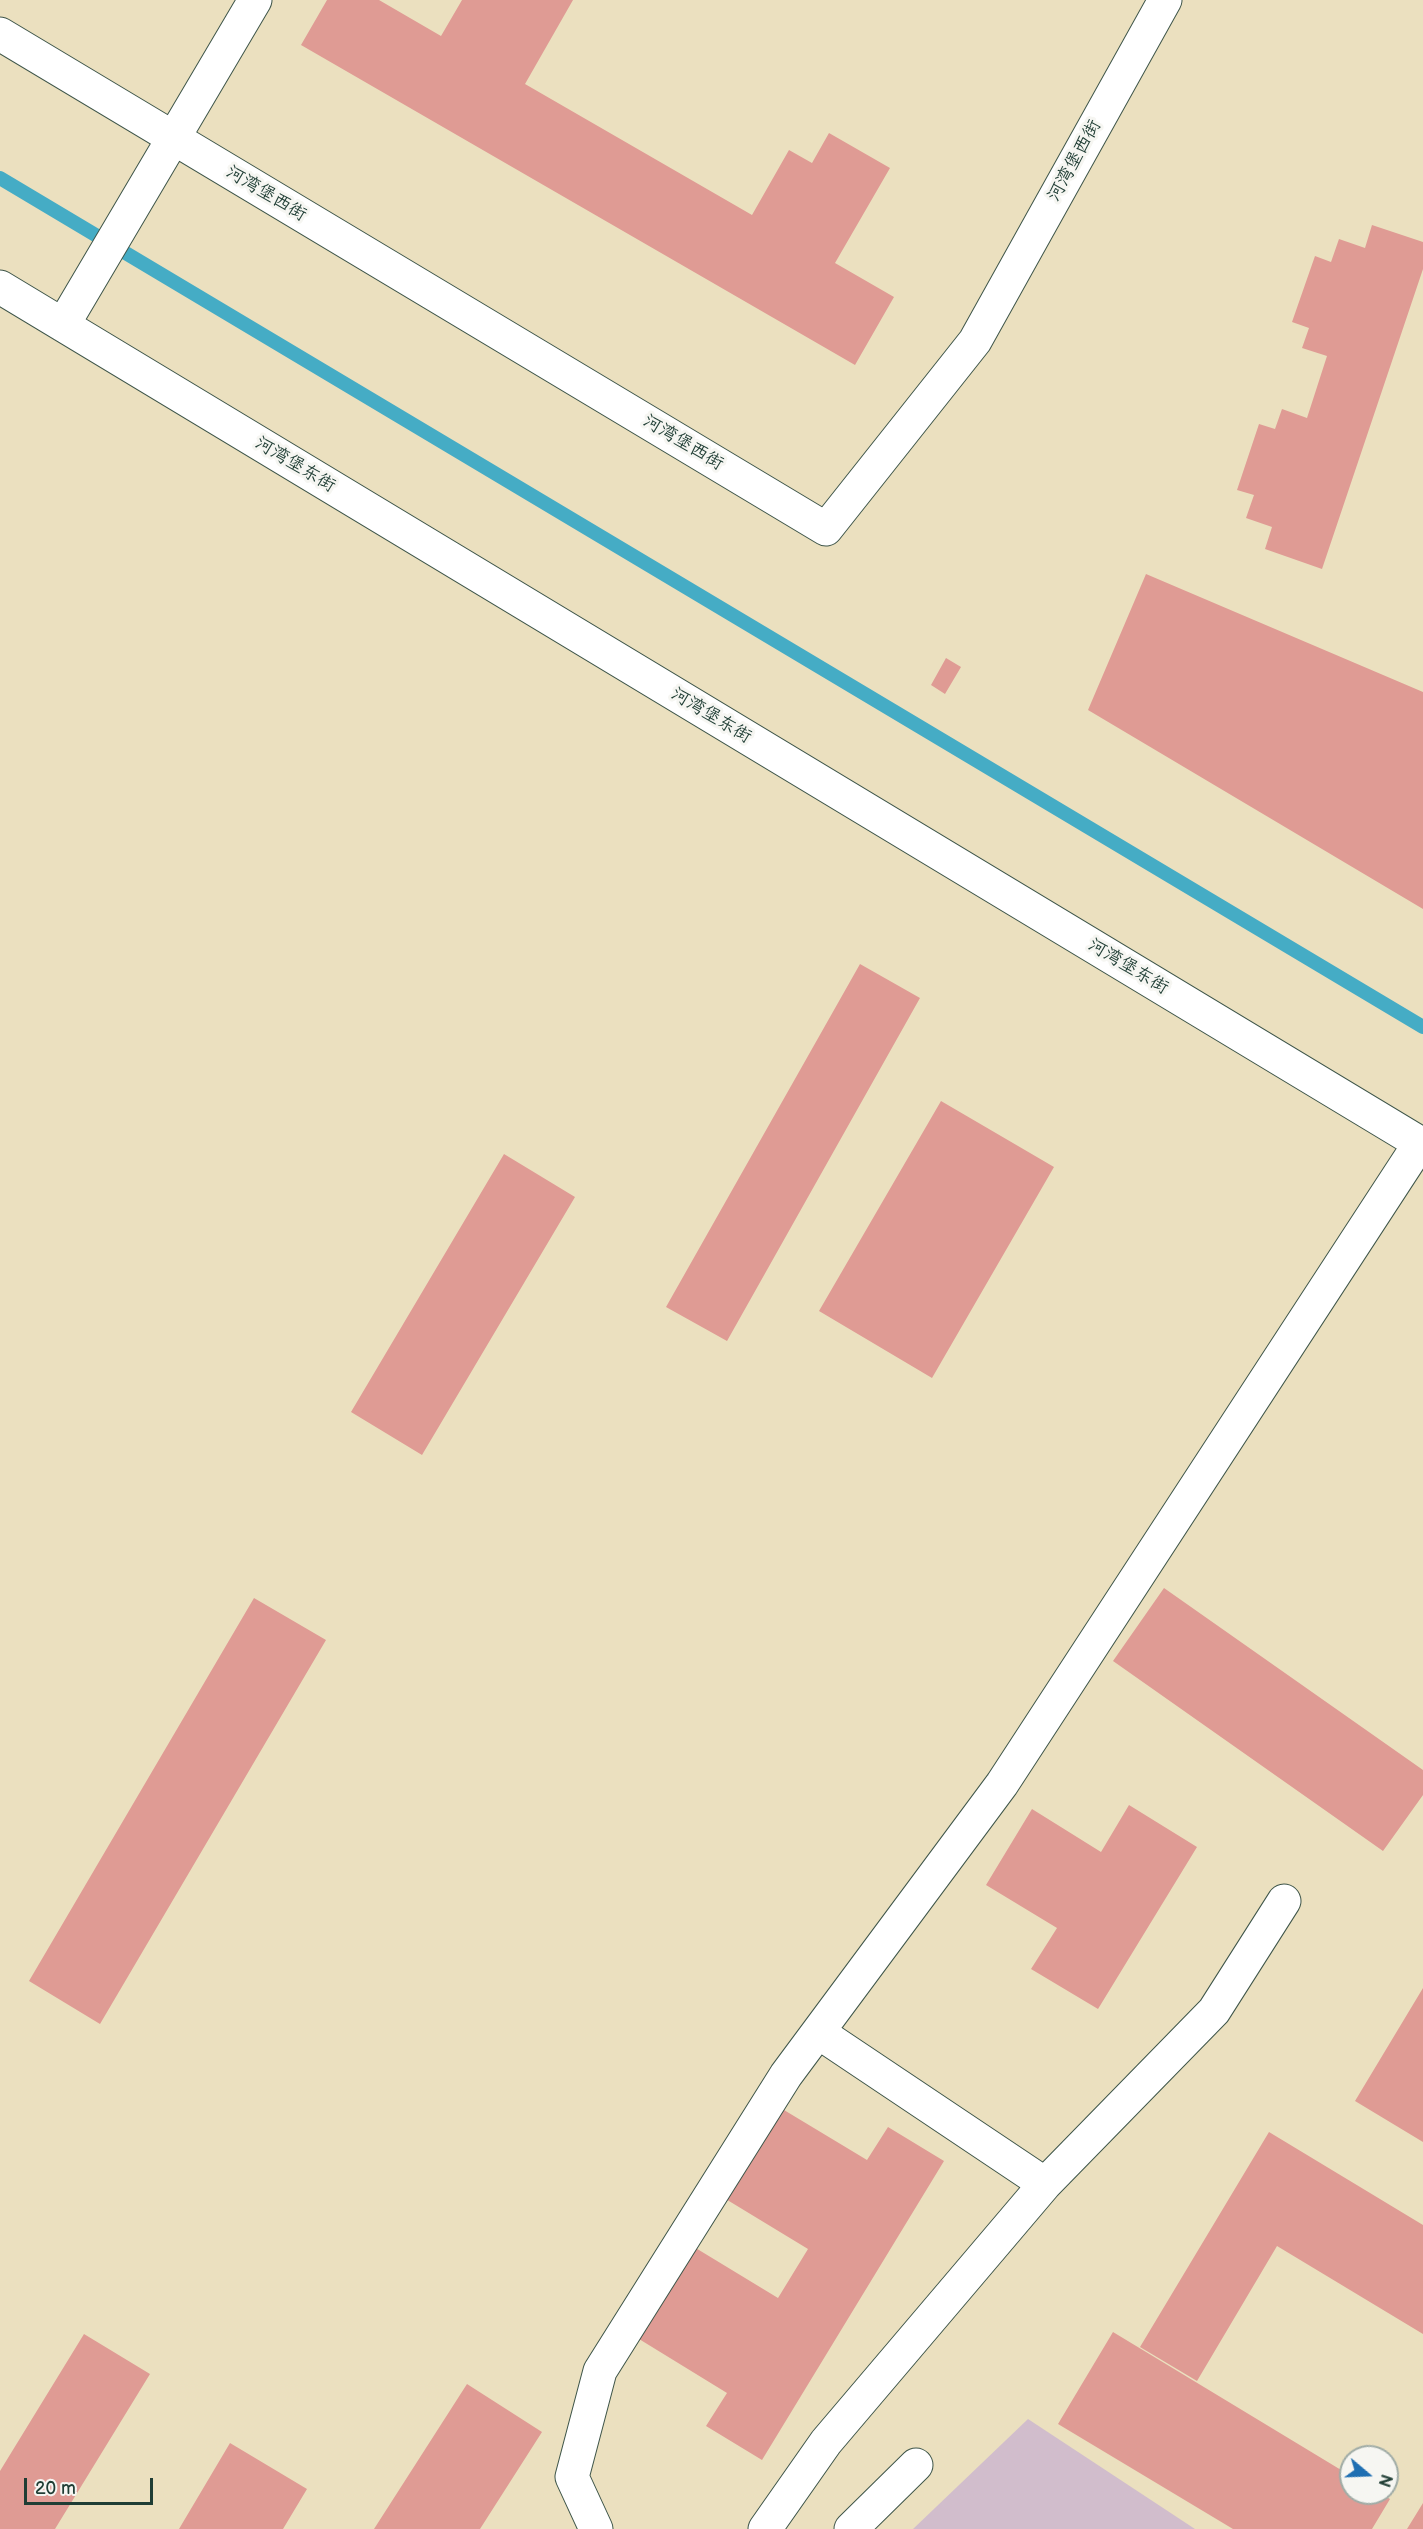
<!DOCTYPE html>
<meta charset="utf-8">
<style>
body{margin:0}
#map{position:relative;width:1423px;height:2529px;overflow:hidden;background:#ebe0bf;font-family:"Balsamiq Sans",sans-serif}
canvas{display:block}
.north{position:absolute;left:1339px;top:2445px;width:60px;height:60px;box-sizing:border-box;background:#f6f6f2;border:2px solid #a0aca6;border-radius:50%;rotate:109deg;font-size:16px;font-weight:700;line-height:24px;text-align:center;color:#1f3d34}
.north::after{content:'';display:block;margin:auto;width:21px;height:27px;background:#1f6fb2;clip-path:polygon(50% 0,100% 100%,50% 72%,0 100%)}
.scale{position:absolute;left:24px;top:2478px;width:129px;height:27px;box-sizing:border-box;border:3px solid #1f3d34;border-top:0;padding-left:8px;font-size:18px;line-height:21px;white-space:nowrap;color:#1f3d34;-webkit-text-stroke:4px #f6f6f2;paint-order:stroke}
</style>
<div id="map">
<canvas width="1423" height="2529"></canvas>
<div class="north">N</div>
<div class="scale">20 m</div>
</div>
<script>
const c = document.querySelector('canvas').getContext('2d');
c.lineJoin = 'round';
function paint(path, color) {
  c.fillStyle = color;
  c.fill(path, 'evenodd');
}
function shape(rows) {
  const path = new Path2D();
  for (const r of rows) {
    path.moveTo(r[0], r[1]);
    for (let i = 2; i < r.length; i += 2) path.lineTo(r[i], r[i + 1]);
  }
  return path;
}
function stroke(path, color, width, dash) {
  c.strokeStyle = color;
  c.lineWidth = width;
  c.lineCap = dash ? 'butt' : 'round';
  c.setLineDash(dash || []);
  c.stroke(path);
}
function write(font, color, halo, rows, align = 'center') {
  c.font = font + ' "Balsamiq Sans","LXGW WenKai TC",sans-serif';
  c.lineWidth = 6;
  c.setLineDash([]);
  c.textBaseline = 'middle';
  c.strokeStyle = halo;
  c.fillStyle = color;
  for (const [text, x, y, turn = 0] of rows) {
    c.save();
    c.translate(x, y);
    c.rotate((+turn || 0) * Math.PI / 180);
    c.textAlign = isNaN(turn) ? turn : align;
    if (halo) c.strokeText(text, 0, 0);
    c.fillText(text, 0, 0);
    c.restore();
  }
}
paint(shape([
 [1028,2419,1195,2529,913,2529]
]), '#d1bdcc');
stroke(shape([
 [0,178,1423,1027]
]), '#45acc5', 14);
paint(shape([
 [327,0,379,0,441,36,462,0,573,0,525,84,752,215,789,150,812,163,829,133,890,168,835,263,894,297,855,365,301,45],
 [1372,225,1423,242,1423,269,1322,569,1265,549,1272,527,1246,518,1254,495,1237,490,1259,424,1275,429,1282,409,1307,418,1327,356,1302,348,1309,328,1292,322,1315,256,1331,262,1339,239,1365,248],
 [1146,574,1423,692,1423,909,1088,710],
 [946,658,961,667,945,694,931,685],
 [860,964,920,998,727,1341,666,1307],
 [941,1101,1054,1167,932,1378,819,1311],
 [504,1154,575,1197,422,1455,351,1412],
 [1164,1588,1423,1770,1423,1795,1383,1851,1113,1661],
 [254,1598,326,1640,100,2024,29,1981],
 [1129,1805,1197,1847,1098,2009,1031,1969,1057,1928,986,1885,1032,1809,1101,1852],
 [1423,1988,1423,2142,1355,2101],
 [779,2107,867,2160,888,2127,944,2161,762,2460,706,2426,727,2393,639,2339,694,2247,778,2298,808,2249,724,2198],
 [1269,2132,1423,2225,1423,2334,1277,2246,1197,2381,1140,2347],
 [1113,2332,1351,2476,1351,2493,1380,2493,1390,2499,1372,2529,1233,2529,1058,2424],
 [84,2334,150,2374,55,2529,0,2529,0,2471],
 [467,2384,542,2432,480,2529,374,2529],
 [230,2443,307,2489,283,2529,179,2529],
 [1423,2503,1423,2529,1407,2529]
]), '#df9b94');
const minor = shape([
 [0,34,826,529,975,341,1165,0],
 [0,287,1423,1145],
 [63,325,255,0],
 [818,2032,1045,2184],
 [596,2529,572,2477,600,2371,786,2075,1002,1784,1420,1143],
 [765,2529,826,2442,1045,2184,1214,2011,1284,1901],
 [851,2529,916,2465]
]);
stroke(minor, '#3e5549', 35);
stroke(minor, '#fff', 33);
write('18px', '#1f3d34', '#f6f6f2', [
 ["河湾堡西街",1075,161,-61],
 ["河湾堡西街",266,194,31],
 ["河湾堡西街",683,443,31],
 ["河湾堡东街",295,465,31],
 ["河湾堡东街",711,716,31],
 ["河湾堡东街",1128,967,31]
]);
</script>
